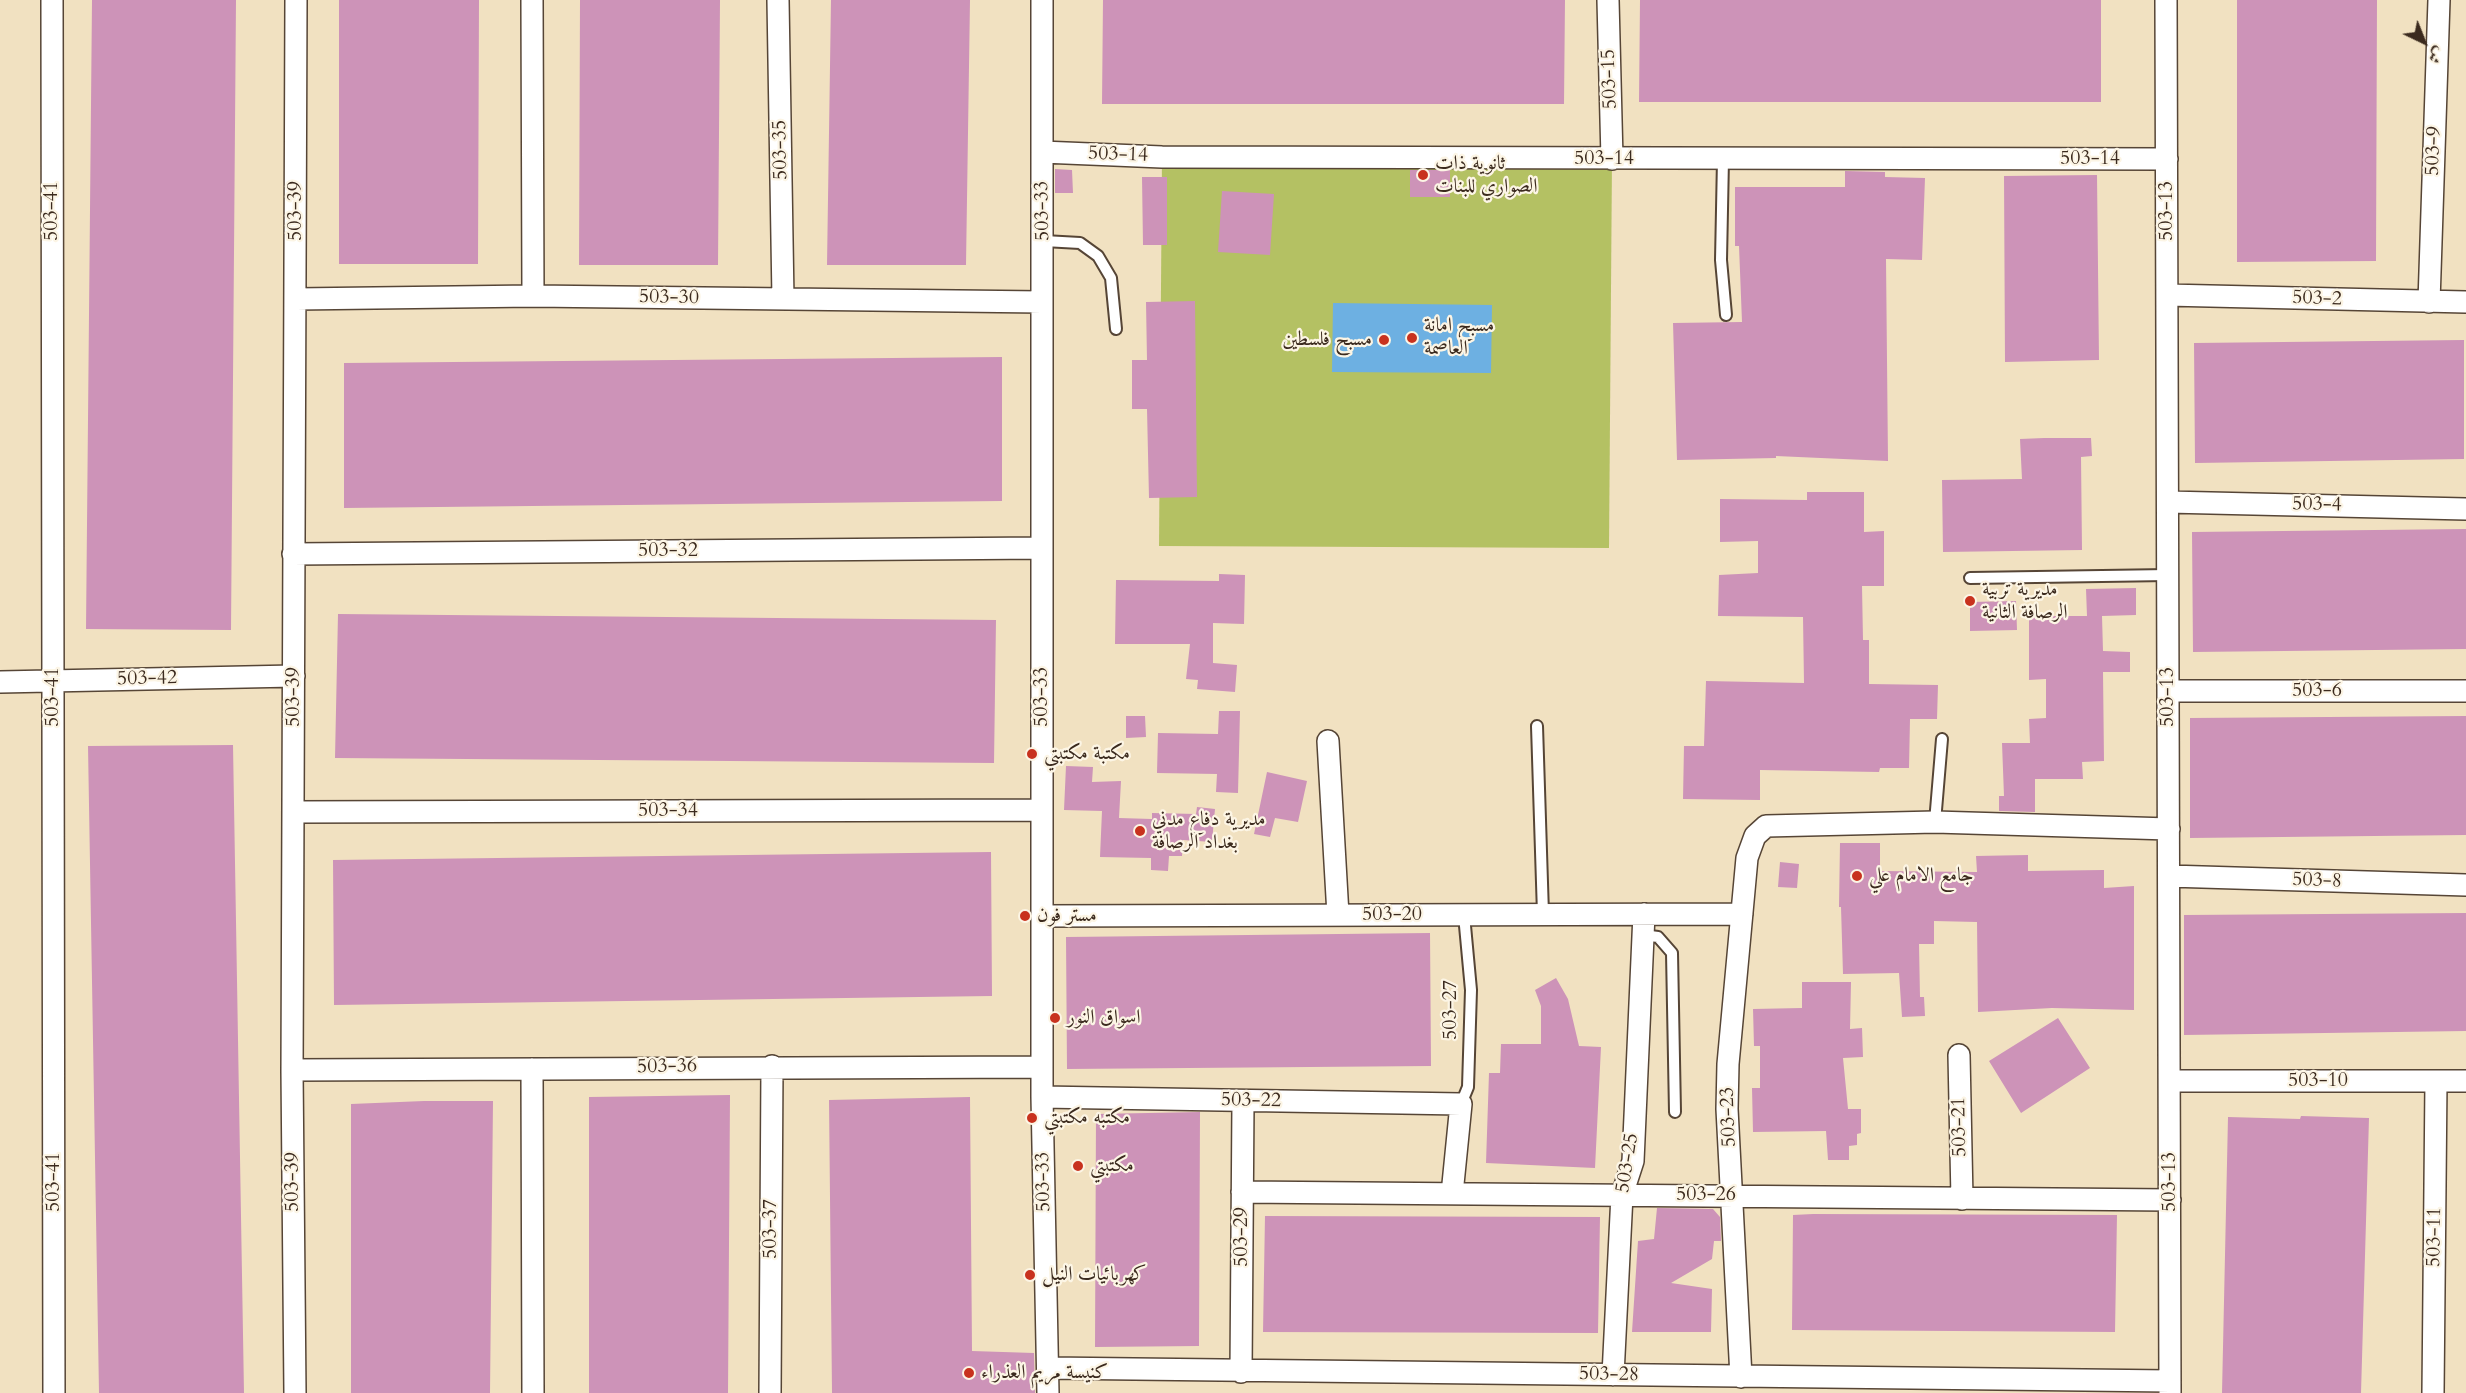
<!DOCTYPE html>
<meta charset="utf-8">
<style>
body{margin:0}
#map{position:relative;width:2466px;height:1393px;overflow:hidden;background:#f1e1c1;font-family:Cardo,Amiri,serif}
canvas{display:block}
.north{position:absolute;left:2394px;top:12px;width:60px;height:60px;-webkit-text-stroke:4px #fcf5e5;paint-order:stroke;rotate:137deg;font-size:16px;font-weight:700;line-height:24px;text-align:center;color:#3b2a1e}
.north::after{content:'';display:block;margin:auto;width:21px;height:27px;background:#3b2a1e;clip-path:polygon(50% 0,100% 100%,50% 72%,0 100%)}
</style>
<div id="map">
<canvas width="2466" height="1393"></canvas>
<div class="north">ش</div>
</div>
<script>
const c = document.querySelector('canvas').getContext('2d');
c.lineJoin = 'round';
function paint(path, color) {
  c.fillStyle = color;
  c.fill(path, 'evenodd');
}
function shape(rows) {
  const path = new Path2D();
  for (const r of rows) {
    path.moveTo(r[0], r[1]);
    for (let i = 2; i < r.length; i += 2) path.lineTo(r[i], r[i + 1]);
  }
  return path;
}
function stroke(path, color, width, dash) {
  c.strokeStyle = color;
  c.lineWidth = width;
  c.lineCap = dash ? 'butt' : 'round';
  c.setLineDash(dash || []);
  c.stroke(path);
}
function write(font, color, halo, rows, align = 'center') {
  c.font = font + ' Cardo,Amiri,serif';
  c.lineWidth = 4.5;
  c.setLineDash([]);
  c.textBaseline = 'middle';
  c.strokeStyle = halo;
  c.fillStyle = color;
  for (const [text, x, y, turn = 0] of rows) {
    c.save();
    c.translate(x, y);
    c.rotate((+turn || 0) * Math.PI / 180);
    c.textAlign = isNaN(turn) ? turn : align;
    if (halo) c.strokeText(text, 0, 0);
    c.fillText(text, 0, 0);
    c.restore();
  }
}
paint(shape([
 [1162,157,1612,159,1609,548,1159,546]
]), '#b4c163');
paint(shape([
 [1333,303,1492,305,1491,373,1332,372]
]), '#6db0e2');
paint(shape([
 [92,0,236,0,231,630,86,629],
 [339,0,479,0,478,264,339,264],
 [580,0,720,0,718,265,579,265],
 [831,0,970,0,966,265,827,265],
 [1103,0,1565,0,1564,104,1102,104],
 [1640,0,2101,0,2101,102,1639,102],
 [2237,0,2377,0,2376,261,2237,262],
 [1055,169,1072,170,1073,193,1055,193],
 [1410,170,1450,170,1450,197,1410,197],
 [1845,171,1885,172,1885,177,1925,178,1922,260,1886,259,1888,461,1776,456,1776,458,1677,460,1673,323,1742,322,1739,246,1735,246,1735,187,1845,187],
 [2097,175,2099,360,2005,362,2004,176],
 [1142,177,1167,177,1167,245,1143,245],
 [1222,191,1274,194,1270,255,1218,252],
 [1195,301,1197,497,1149,498,1147,409,1132,409,1132,360,1147,360,1146,302],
 [2464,340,2464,459,2195,463,2194,343],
 [1002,357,1002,501,344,508,344,363],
 [2044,438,2091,438,2092,456,2081,457,2082,550,1943,552,1942,480,2022,479,2020,439],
 [1807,492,1864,492,1864,532,1884,531,1884,586,1862,586,1863,640,1869,640,1869,684,1938,685,1937,719,1910,719,1909,768,1880,768,1879,772,1760,770,1760,800,1683,799,1684,746,1704,746,1706,681,1804,683,1803,617,1718,616,1719,575,1758,573,1758,541,1720,542,1720,499,1807,500],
 [2466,529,2466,649,2193,652,2192,532],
 [1219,574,1245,575,1244,624,1213,623,1213,663,1237,665,1235,692,1197,689,1198,680,1186,679,1190,644,1115,644,1116,580,1219,581],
 [2136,588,2136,615,2102,616,2103,651,2130,652,2130,672,2103,672,2104,761,2082,762,2083,779,2035,779,2035,812,1999,811,1999,796,2004,796,2002,743,2030,743,2029,719,2046,718,2046,679,2029,680,2029,616,2087,616,2086,589],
 [2016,601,2017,630,1970,631,1970,602],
 [338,614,996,620,994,763,335,758],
 [1219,711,1240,711,1238,793,1216,792,1217,774,1157,773,1158,733,1218,734],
 [1126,716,1145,716,1146,737,1126,738],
 [2466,716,2466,835,2190,838,2190,718],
 [233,745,244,1393,99,1393,88,746],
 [1066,766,1093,767,1092,782,1121,781,1119,818,1152,819,1152,813,1196,814,1197,807,1215,809,1212,842,1183,840,1182,856,1169,856,1168,871,1151,870,1151,858,1100,857,1102,811,1064,810],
 [1267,772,1307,781,1298,822,1275,818,1270,837,1254,834],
 [1840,843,1880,843,1880,871,1977,872,1976,856,2028,855,2028,871,2104,870,2104,888,2134,886,2134,1010,2052,1008,1978,1012,1977,922,1934,921,1934,944,1919,944,1920,997,1924,997,1925,1016,1902,1017,1899,973,1843,974,1841,907,1839,907],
 [991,852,992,996,334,1005,333,860],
 [1780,862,1799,864,1797,888,1778,887],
 [2466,913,2466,1031,2184,1035,2184,915],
 [1430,933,1431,1066,1067,1069,1066,937],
 [1556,978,1568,999,1579,1046,1601,1047,1595,1168,1486,1163,1489,1073,1500,1073,1501,1044,1541,1044,1541,1006,1535,990],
 [1802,982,1851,982,1850,1029,1862,1028,1863,1057,1843,1058,1848,1109,1861,1109,1861,1133,1857,1134,1857,1145,1849,1146,1849,1160,1828,1160,1826,1131,1753,1132,1752,1088,1760,1088,1760,1046,1754,1046,1753,1009,1802,1008],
 [2058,1018,2090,1068,2021,1113,1989,1061],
 [730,1095,728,1393,589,1393,589,1097],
 [970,1097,972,1351,1034,1353,1035,1393,832,1393,829,1100],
 [424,1101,493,1101,490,1393,351,1393,351,1104],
 [1200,1112,1199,1346,1095,1347,1096,1114],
 [2301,1116,2369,1118,2361,1393,2222,1393,2228,1117,2300,1119],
 [1657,1208,1713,1209,1720,1217,1721,1241,1714,1241,1712,1259,1671,1283,1712,1289,1711,1332,1632,1332,1638,1241,1654,1239],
 [1813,1214,2117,1215,2115,1332,1792,1330,1793,1215],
 [1265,1216,1600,1217,1598,1333,1263,1332]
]), '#cd93b8');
const lane = shape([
 [1723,159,1721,260,1726,315],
 [1044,241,1080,243,1098,256,1111,278,1116,329],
 [1970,578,2168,575],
 [1537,726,1543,914],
 [1935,822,1942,739],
 [1643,935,1658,937,1672,953,1675,1112],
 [1461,1104,1468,1087,1471,990,1464,915]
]);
const street = shape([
 [52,0,54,1393],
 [532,0,533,296],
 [778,0,783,299],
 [1042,0,1042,1097,1048,1393],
 [1608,0,1612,159],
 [2166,0,2170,1393],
 [1042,152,1162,157,2167,159],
 [2167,295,2466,302],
 [296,299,533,296,1042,302],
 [2429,302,2439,0],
 [2168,502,2466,509],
 [293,554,1042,548],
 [0,682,294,676],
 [2168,691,2466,691],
 [1328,741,1338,915],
 [294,812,1042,810],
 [2169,876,2466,885],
 [1042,916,1742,914],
 [1959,1055,1962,1199],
 [532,1069,533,1393],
 [292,1070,1042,1067],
 [2170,1081,2466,1081],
 [1042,1097,1461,1104,1452,1194],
 [1242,1192,2170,1200],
 [1048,1368,2170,1381],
 [1241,1372,1243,1102],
 [1613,1375,1622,1195,1633,1161,1644,914],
 [1741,1377,1727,1109,1728,1064,1747,858,1755,836,1766,826,1935,822,2169,829],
 [295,1393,292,1070,296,0],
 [770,1393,772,1066],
 [2433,1393,2436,1081]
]);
stroke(lane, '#564536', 14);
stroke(street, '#564536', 24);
stroke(lane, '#fff', 10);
stroke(street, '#fff', 21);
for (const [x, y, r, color] of [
 [1423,175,6,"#c8321e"],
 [1412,338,6,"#c8321e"],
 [1384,340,6,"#c8321e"],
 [1970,601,6,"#c8321e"],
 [1032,754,6,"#c8321e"],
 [1140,831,6,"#c8321e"],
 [1857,876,6,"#c8321e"],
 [1025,916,6,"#c8321e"],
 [1055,1018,6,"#c8321e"],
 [1032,1118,6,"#c8321e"],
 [1078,1166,6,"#c8321e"],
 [1030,1275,6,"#c8321e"],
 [969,1373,6,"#c8321e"]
]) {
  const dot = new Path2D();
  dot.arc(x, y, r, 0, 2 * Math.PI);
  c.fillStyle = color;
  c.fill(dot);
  stroke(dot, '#fcf5e5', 2);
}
write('20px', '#3b2a1e', '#fcf5e5', [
 ["503-15",1610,79,-92],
 ["503-35",781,150,-91],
 ["503-9",2434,151,-88],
 ["503-14",1118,155,2],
 ["503-14",1604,159],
 ["503-14",2090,159],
 ["503-41",52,211,-90],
 ["503-39",296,211,-90],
 ["503-33",1043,211,-91],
 ["503-13",2167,211,-90],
 ["503-30",669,298,1],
 ["503-2",2317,299,2],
 ["503-4",2317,505,1],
 ["503-32",668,551],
 ["503-42",147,679,-1],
 ["503-6",2317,691],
 ["503-41",53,697,-90],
 ["503-39",294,697,-90],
 ["503-33",1042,697,-90],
 ["503-13",2168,697,-90],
 ["503-34",668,811],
 ["503-8",2317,881,2],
 ["503-20",1392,915],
 ["503-27",1451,1010,-90],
 ["503-36",667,1067,-1],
 ["503-10",2318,1081],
 ["503-22",1251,1101,1],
 ["503-23",1729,1117,-92],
 ["503-21",1960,1127,-91],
 ["503-25",1628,1163,-81],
 ["503-41",54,1182,-90],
 ["503-39",293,1182,-90],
 ["503-33",1044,1182,-91],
 ["503-13",2170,1182,-90],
 ["503-26",1706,1195],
 ["503-37",771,1229,-90],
 ["503-29",1242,1237,-90],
 ["503-11",2435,1237,-89],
 ["503-28",1609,1375,1]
]);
write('20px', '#3b2a1e', '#fcf5e5', [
 ["ثانوية ذات",1435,164],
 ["الصواري للبنات",1435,187],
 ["مسبح امانة",1424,326],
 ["العاصمة",1424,349],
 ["مسبح فلسطين",1372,340,"right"],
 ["مديرية تربية",1982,590],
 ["الرصافة الثانية",1982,613],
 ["مكتبة مكتبتي",1044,754],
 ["مديرية دفاع مدني",1152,820],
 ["بغداد الرصافة",1152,843],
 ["جامع الامام علي",1869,876],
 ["مستر فون",1037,916],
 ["اسواق النور",1067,1018],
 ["مكتبه مكتبتي",1044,1118],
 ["مكتبتي",1090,1166],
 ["كهربائيات النيل",1042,1275],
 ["كنيسة مريم العذراء",981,1373]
], 'left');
</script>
